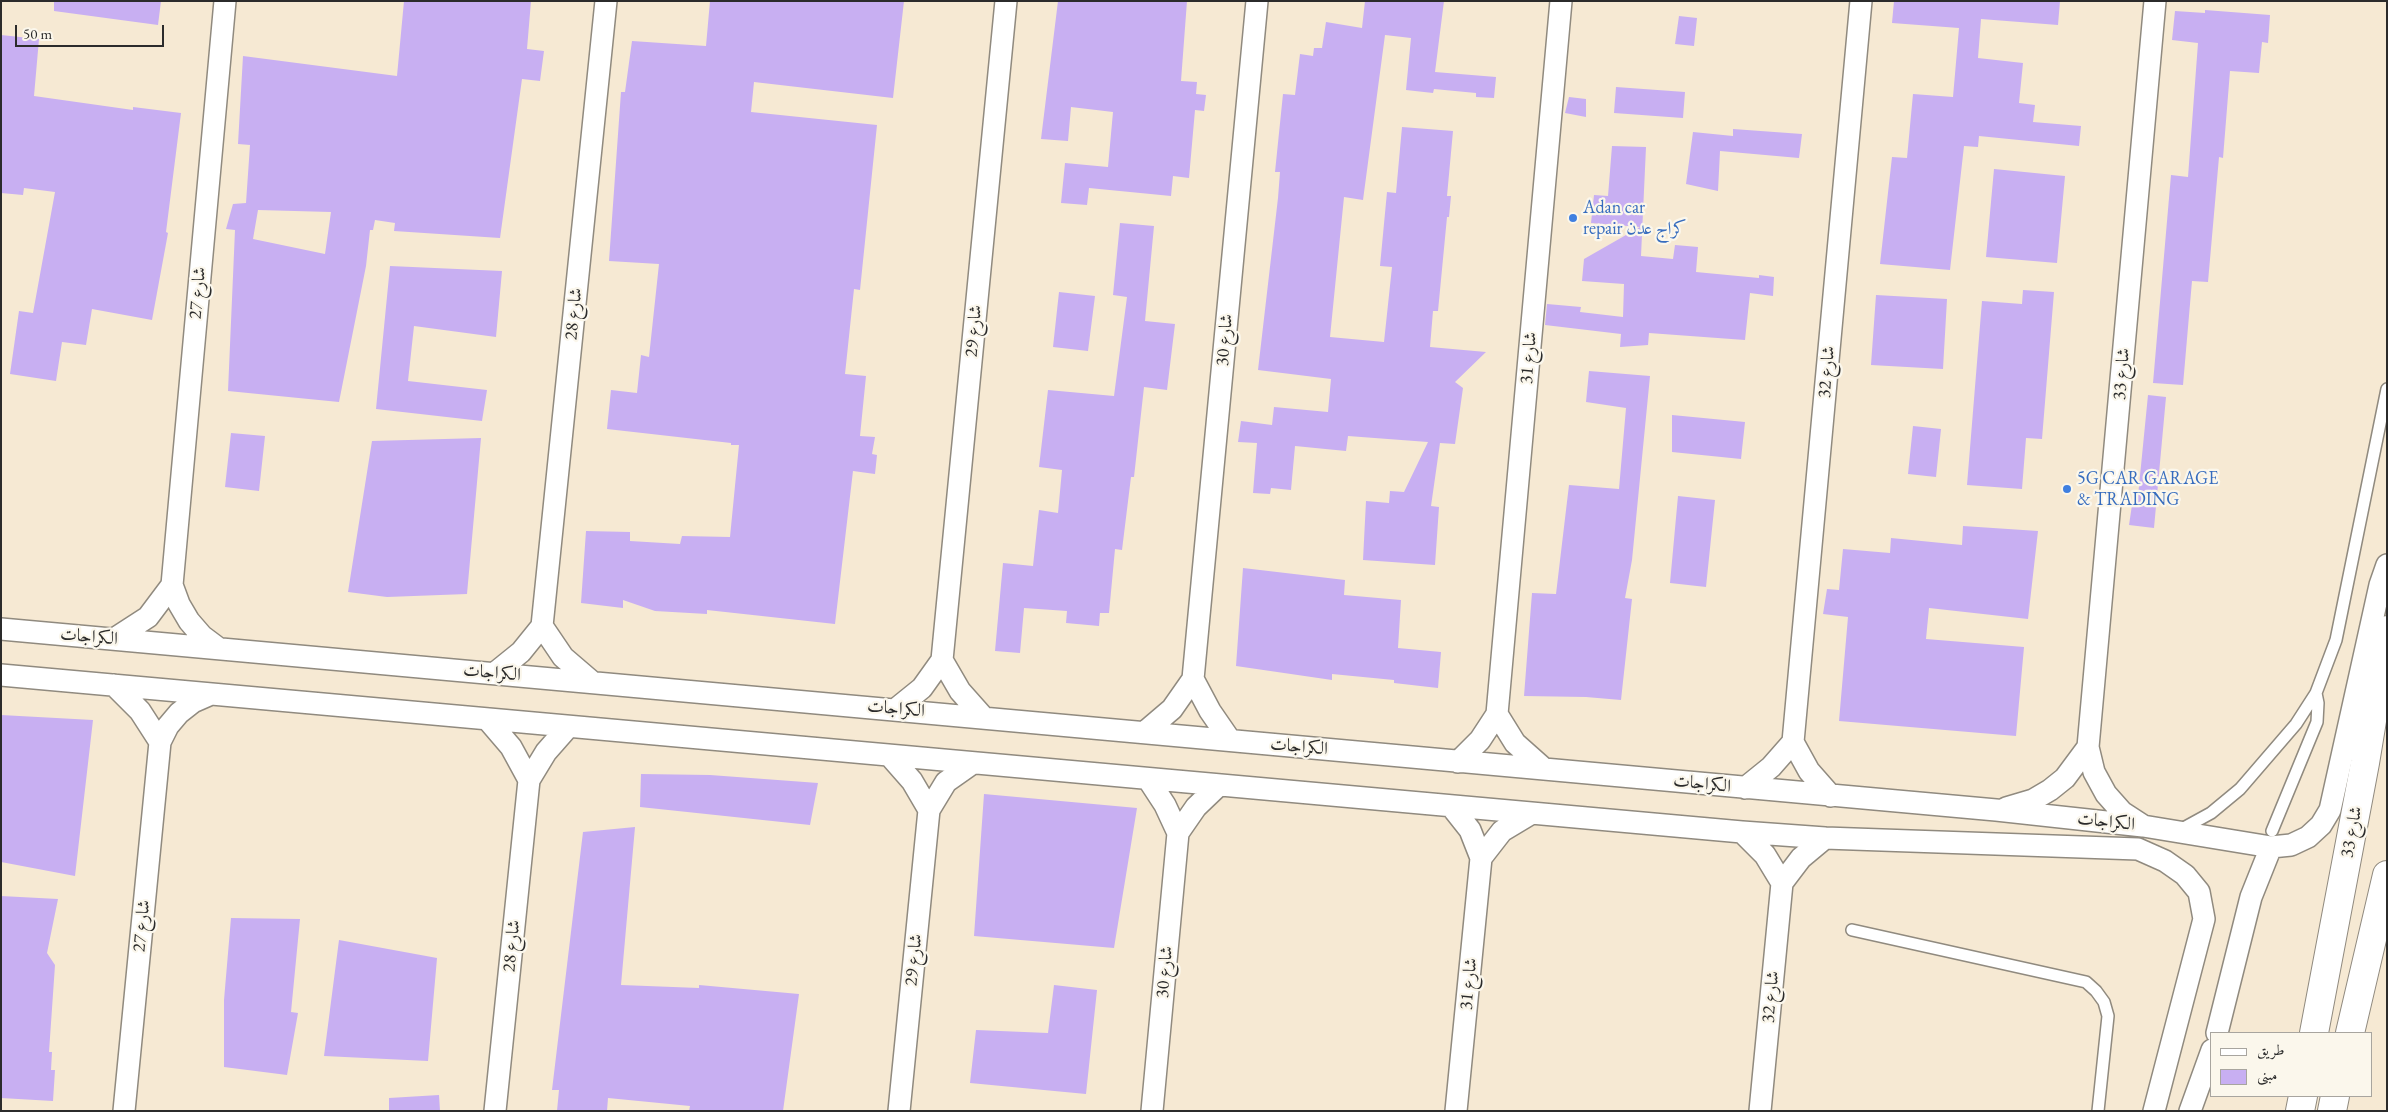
<!DOCTYPE html>
<meta charset="utf-8">
<style>
body{margin:0}
#map{position:relative;width:2388px;height:1112px;overflow:hidden;background:#f6e9d3;font-family:"EB Garamond",Amiri,serif}
canvas{display:block}
.frame{position:absolute;inset:0;border:2px solid #2b2b2b;pointer-events:none}
.legend{position:absolute;left:2210px;top:1032px;width:162px;height:65px;box-sizing:border-box;background:#fbf7ec;border:1px solid #a8a59f;margin:0;padding:6px 9px;list-style:none;font-size:15px;color:#2b2b2b}
.legend li{display:flex;align-items:center;gap:10px;height:25px}
.legend b{width:25px;border:1px solid #a8a59f}
.scale{position:absolute;left:15px;top:25px;width:149px;height:22px;box-sizing:border-box;border:2px solid #2b2b2b;border-top:0;padding-left:6px;font-size:15px;line-height:18px;white-space:nowrap;color:#2b2b2b;-webkit-text-stroke:4px #fbf7ec;paint-order:stroke}
</style>
<div id="map">
<canvas width="2388" height="1112"></canvas>
<div class="frame"></div>
<ul class="legend">
<li><b style="height:6px;background:#fff"></b>طريق</li>
<li><b style="height:14px;background:#c8aff2"></b>مبنى</li>
</ul>
<div class="scale">50 m</div>
</div>
<script>
const c = document.querySelector('canvas').getContext('2d');
c.lineJoin = 'round';
function paint(path, color) {
  c.fillStyle = color;
  c.fill(path, 'evenodd');
}
function shape(rows) {
  const path = new Path2D();
  for (const r of rows) {
    path.moveTo(r[0], r[1]);
    for (let i = 2; i < r.length; i += 2) path.lineTo(r[i], r[i + 1]);
  }
  return path;
}
function stroke(path, color, width, dash) {
  c.strokeStyle = color;
  c.lineWidth = width;
  c.lineCap = dash ? 'butt' : 'round';
  c.setLineDash(dash || []);
  c.stroke(path);
}
function write(font, color, halo, rows, align = 'center') {
  c.font = font + ' "EB Garamond",Amiri,serif';
  c.lineWidth = 4.5;
  c.setLineDash([]);
  c.textBaseline = 'middle';
  c.strokeStyle = halo;
  c.fillStyle = color;
  for (const [text, x, y, turn = 0] of rows) {
    c.save();
    c.translate(x, y);
    c.rotate((+turn || 0) * Math.PI / 180);
    c.textAlign = isNaN(turn) ? turn : align;
    if (halo) c.strokeText(text, 0, 0);
    c.fillText(text, 0, 0);
    c.restore();
  }
}
paint(shape([
 [54,1,161,1,158,25,54,11],
 [404,1,531,1,527,49,544,51,540,81,522,79,500,238,394,231,395,223,375,220,373,230,370,230,366,266,339,402,228,391,235,230,226,229,233,204,246,203,250,145,238,144,243,56,397,76],
 [258,210,331,212,325,254,253,239],
 [710,1,904,1,893,98,754,82,751,112,877,125,860,290,854,289,845,374,866,376,860,436,875,437,872,454,877,455,875,474,853,471,835,624,707,610,707,614,655,611,623,600,623,608,581,603,586,531,630,532,630,541,680,544,682,536,730,537,739,445,731,445,731,443,607,429,611,390,637,393,641,355,649,357,659,264,609,261,621,92,625,92,632,41,706,46],
 [1058,1,1187,1,1181,81,1197,82,1196,94,1206,95,1204,111,1195,110,1189,178,1173,176,1171,196,1089,188,1087,205,1061,203,1065,163,1108,167,1113,112,1071,107,1068,141,1041,139],
 [1365,1,1444,1,1435,72,1496,77,1494,98,1476,97,1476,93,1434,89,1433,93,1406,90,1411,38,1385,35,1363,200,1344,197,1330,337,1384,342,1392,267,1380,266,1387,192,1396,193,1402,127,1453,131,1447,196,1451,196,1449,217,1447,217,1438,311,1433,311,1430,347,1486,352,1455,382,1463,388,1455,444,1440,443,1431,506,1439,507,1435,565,1363,560,1366,501,1389,503,1390,491,1404,492,1428,442,1348,436,1346,451,1295,446,1291,490,1271,488,1270,494,1253,493,1257,443,1238,442,1241,421,1272,425,1274,407,1328,412,1331,379,1258,370,1278,198,1280,172,1275,172,1283,94,1295,95,1300,54,1313,56,1314,48,1322,48,1326,22,1362,28],
 [1894,1,2060,1,2058,25,1981,19,1978,58,2023,63,2019,103,2035,105,2033,122,2081,126,2079,146,1979,136,1978,147,1964,146,1950,270,1880,264,1892,157,1907,158,1913,94,1953,97,1959,28,1892,23],
 [2205,10,2270,15,2268,43,2262,42,2259,73,2230,71,2223,158,2219,157,2208,282,2192,281,2183,385,2153,383,2171,175,2188,177,2198,43,2172,40,2175,11,2205,13],
 [1679,16,1697,18,1694,46,1675,44],
 [1,35,39,39,34,96,133,110,133,107,181,113,166,232,168,233,152,320,92,309,86,345,62,342,56,381,10,374,19,311,33,313,55,192,24,188,23,195,1,193],
 [1616,87,1685,92,1683,118,1614,113],
 [1569,97,1586,99,1586,117,1565,113],
 [1733,129,1802,134,1799,158,1720,151,1718,191,1686,184,1693,132,1733,136],
 [1612,146,1646,147,1641,256,1673,259,1675,245,1698,247,1696,272,1759,278,1759,275,1774,277,1773,296,1750,293,1745,340,1649,333,1648,345,1620,347,1621,334,1545,325,1547,304,1581,307,1580,312,1623,317,1624,284,1582,281,1584,259,1640,227,1591,223,1594,195,1608,196],
 [1994,169,2065,176,2057,263,1986,257],
 [1120,223,1154,226,1145,321,1175,324,1167,390,1144,387,1134,477,1131,477,1122,550,1115,549,1109,613,1100,613,1099,626,1066,623,1067,611,1024,608,1020,653,995,651,1003,563,1033,566,1039,510,1058,513,1062,470,1039,467,1048,390,1114,396,1127,297,1113,295],
 [390,266,502,271,496,337,414,326,408,381,487,390,482,421,376,409],
 [2023,290,2054,292,2042,439,2026,438,2022,489,1967,485,1982,301,2022,304],
 [1059,292,1095,296,1088,351,1053,347],
 [1876,295,1947,299,1943,369,1871,365],
 [1589,371,1650,376,1632,560,1625,598,1632,599,1621,700,1586,697,1524,696,1532,593,1556,594,1569,485,1619,489,1626,408,1586,402],
 [2148,395,2166,397,2154,528,2129,525,2132,505,2137,506],
 [1672,415,1745,422,1741,459,1672,452],
 [1913,426,1941,429,1936,477,1908,474],
 [231,433,265,436,259,491,225,487],
 [481,438,467,594,387,597,348,592,372,441],
 [1678,496,1715,500,1706,587,1670,583],
 [1963,526,2038,531,2028,619,1929,608,1926,639,2024,647,2016,736,1839,721,1848,617,1823,614,1827,589,1839,590,1843,549,1890,553,1891,538,1962,545],
 [1243,568,1345,580,1344,595,1401,600,1398,648,1441,652,1438,688,1394,683,1394,680,1332,674,1332,680,1236,666],
 [1,715,93,720,75,876,1,862],
 [641,774,710,775,818,783,810,825,640,807],
 [984,794,1137,808,1114,948,974,936],
 [635,827,621,985,699,988,699,985,799,994,783,1111,689,1111,690,1106,608,1098,607,1111,557,1111,559,1090,552,1090,583,832],
 [1,896,58,899,47,953,55,965,49,1052,52,1052,51,1070,55,1070,53,1101,1,1098],
 [231,918,300,919,291,1012,298,1013,287,1075,224,1067,224,1000],
 [339,940,437,958,428,1061,324,1056],
 [1054,985,1097,990,1086,1094,970,1083,976,1030,1048,1033],
 [439,1095,440,1111,389,1111,389,1098]
]), '#c8aff2');
const service = shape([
 [2180,830,2211,813,2240,789,2296,724,2316,693,2336,640,2387,389],
 [2272,831,2317,722,2318,703,2316,693],
 [1852,930,2086,982,2096,991,2104,1002,2108,1016,2098,1111]
]);
const minor = shape([
 [542,626,563,657,591,681],
 [1,629,1996,810,2143,826,2271,847,2291,845,2308,837,2321,825,2330,810,2380,585,2387,565],
 [114,639,148,617,172,585],
 [218,648,202,636,189,621,179,604,172,585,225,1],
 [942,660,960,691,984,718],
 [495,673,521,652,542,626,606,1],
 [1,675,1742,832,1825,838,2138,849,2165,861,2185,875,2199,892,2204,919,2154,1111],
 [1193,679,1210,711,1230,740],
 [114,685,140,711,160,742],
 [896,709,922,688,942,660,1006,1],
 [1497,714,1515,743,1542,767],
 [487,719,511,747,529,780],
 [1145,732,1172,709,1193,679,1257,1],
 [1793,742,1809,771,1831,796],
 [890,756,912,781,929,810],
 [1458,762,1480,740,1497,714,1561,1],
 [1148,779,1165,805,1178,833],
 [1745,788,1771,767,1793,742,1861,1],
 [1451,806,1470,830,1481,858,1456,1111],
 [2006,808,2033,800,2050,790,2065,778,2088,747],
 [2142,825,2122,812,2106,794,2094,772,2088,747,2155,1],
 [1742,832,1765,855,1782,883],
 [1481,858,1502,831,1532,813],
 [2217,1033,2251,897,2271,847],
 [124,1111,160,742,168,726,179,713,193,702,209,695],
 [495,1111,529,780,546,752,568,727],
 [899,1111,929,810,946,782,973,763],
 [1152,1111,1178,833,1196,807,1219,785],
 [1760,1111,1782,883,1801,858,1825,838],
 [2190,1111,2212,1050]
]);
const tertiary = shape([
 [2314,1033,2365,763,2387,630],
 [2300,1111,2303,1096]
]);
const trunk = shape([
 [2350,1033,2387,875],
 [2332,1111,2335,1096]
]);
stroke(service, '#908a7f', 14);
stroke(minor, '#908a7f', 24);
stroke(tertiary, '#908a7f', 30);
stroke(trunk, '#908a7f', 30);
stroke(service, '#fff', 11);
stroke(minor, '#fff', 21);
stroke(tertiary, '#fff', 28);
stroke(trunk, '#fff', 28);
for (const [x, y, r, color] of [
 [1573,218,5,"#3f7fe0"],
 [2067,489,5,"#3f7fe0"]
]) {
  const dot = new Path2D();
  dot.arc(x, y, r, 0, 2 * Math.PI);
  c.fillStyle = color;
  c.fill(dot);
  stroke(dot, '#fbf7ec', 2);
}
write('18px', '#366cbe', '#fbf7ec', [
 ["Adan car",1583,208],
 ["repair كراج عدن",1583,229],
 ["5G CAR GARAGE",2077,479],
 ["& TRADING",2077,500]
], 'left');
write('18px', '#2b2b2b', '#fbf7ec', [
 ["شارع 27",198,293,-85],
 ["شارع 28",574,314,-84],
 ["شارع 29",974,331,-85],
 ["شارع 30",1225,340,-85],
 ["شارع 31",1529,358,-85],
 ["شارع 32",1827,372,-85],
 ["شارع 33",2122,374,-85],
 ["الكراجات",89,637,5],
 ["الكراجات",492,673,5],
 ["الكراجات",896,709,5],
 ["الكراجات",1299,747,5],
 ["الكراجات",1702,784,6],
 ["الكراجات",2106,822,6],
 ["شارع 33",2352,832,-79],
 ["شارع 27",142,926,-84],
 ["شارع 28",512,946,-84],
 ["شارع 29",914,960,-84],
 ["شارع 30",1165,972,-85],
 ["شارع 31",1469,984,-84],
 ["شارع 32",1771,997,-84]
]);
</script>
